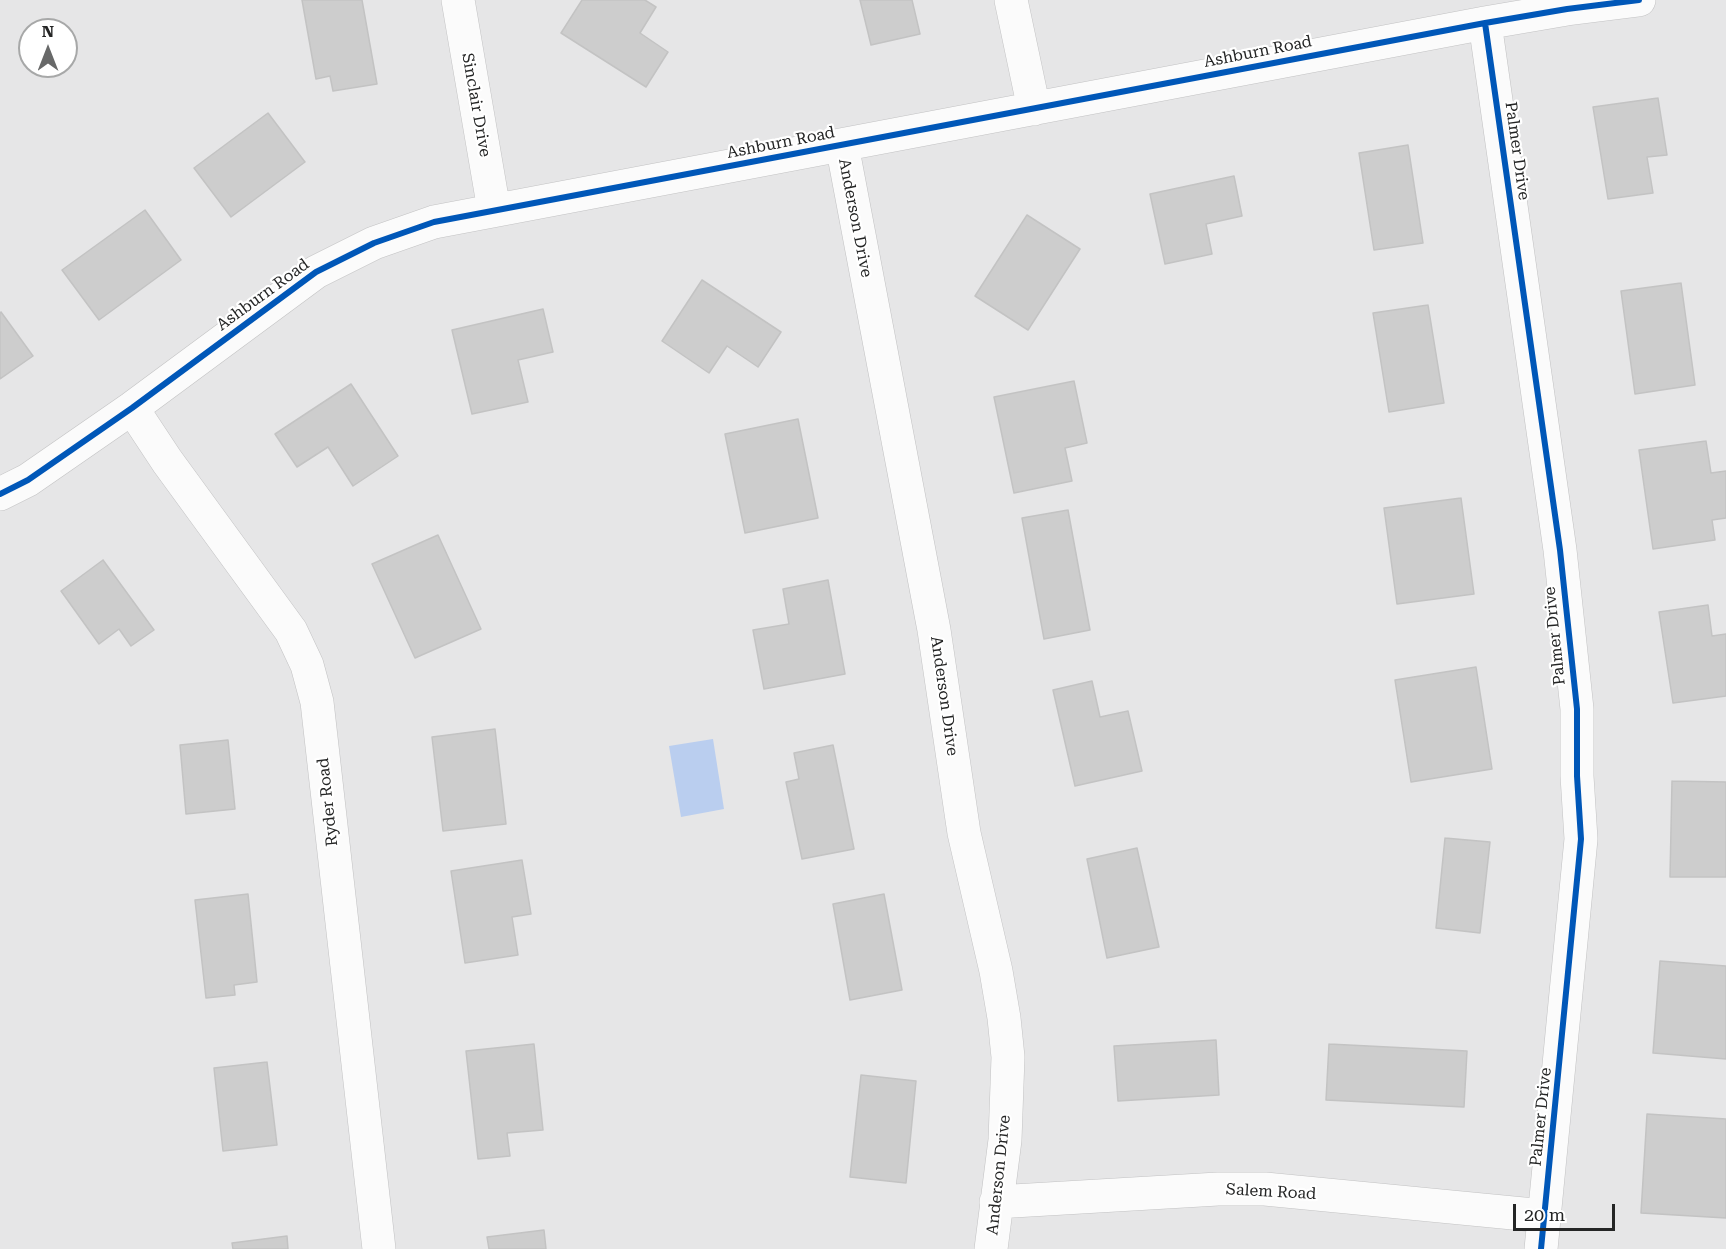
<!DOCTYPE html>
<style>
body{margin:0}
#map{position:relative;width:1726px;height:1249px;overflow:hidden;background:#e6e6e7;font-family:"Roboto Serif",serif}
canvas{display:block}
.north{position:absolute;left:18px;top:18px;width:60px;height:60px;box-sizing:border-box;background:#fff;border:2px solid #a7a8a8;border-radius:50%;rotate:0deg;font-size:16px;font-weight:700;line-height:24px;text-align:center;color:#242525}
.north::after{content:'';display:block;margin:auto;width:21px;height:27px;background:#686969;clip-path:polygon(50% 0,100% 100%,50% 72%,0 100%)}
.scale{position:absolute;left:1513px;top:1204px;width:102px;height:27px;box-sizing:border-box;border:3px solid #242525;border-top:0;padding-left:8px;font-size:18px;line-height:21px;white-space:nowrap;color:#242525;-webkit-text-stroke:4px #fff;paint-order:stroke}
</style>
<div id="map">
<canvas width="1726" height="1249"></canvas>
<div class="north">N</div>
<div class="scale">20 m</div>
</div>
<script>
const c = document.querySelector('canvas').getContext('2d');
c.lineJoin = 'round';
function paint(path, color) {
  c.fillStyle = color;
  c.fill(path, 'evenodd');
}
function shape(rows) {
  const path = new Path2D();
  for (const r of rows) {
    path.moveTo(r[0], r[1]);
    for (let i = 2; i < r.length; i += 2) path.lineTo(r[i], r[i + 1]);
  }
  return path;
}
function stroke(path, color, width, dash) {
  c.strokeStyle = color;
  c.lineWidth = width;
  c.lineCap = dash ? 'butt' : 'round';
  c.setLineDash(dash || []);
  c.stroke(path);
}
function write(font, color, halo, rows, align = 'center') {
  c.font = font + ' "Roboto Serif",serif';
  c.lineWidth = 4.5;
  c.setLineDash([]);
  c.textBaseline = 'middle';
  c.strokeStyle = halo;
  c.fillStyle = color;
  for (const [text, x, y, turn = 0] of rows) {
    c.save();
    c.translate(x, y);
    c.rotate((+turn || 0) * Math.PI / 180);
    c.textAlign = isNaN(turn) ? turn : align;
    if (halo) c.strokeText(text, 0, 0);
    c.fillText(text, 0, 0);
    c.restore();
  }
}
paint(shape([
 [713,739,724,809,681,817,669,746]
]), '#baceef');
const building = shape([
 [302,0,362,0,377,84,333,91,330,76,316,79,302,0],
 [582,0,645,0,656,7,640,33,668,52,646,87,561,33,582,0],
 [860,0,912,0,920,34,871,45,860,0],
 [1658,98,1667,155,1647,157,1653,193,1608,199,1593,107,1658,98],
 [268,113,305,162,231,217,194,168,268,113],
 [1408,145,1423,243,1374,250,1359,153,1408,145],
 [1234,176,1242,216,1206,224,1212,254,1165,264,1150,194,1234,176],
 [145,210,181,260,99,320,62,270,145,210],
 [1027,215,1080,249,1028,330,975,296,1027,215],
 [702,280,781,332,758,367,727,346,709,373,662,341,702,280],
 [1681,283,1695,385,1635,394,1621,291,1681,283],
 [1428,305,1444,403,1389,412,1373,313,1428,305],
 [543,309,553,352,518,360,528,402,472,414,452,330,543,309],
 [1,312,33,356,0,379,0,313,1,312],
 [1074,381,1087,443,1065,448,1072,481,1014,493,994,397,1074,381],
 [351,384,398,456,353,486,328,447,297,467,275,434,351,384],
 [798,419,818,518,745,533,725,434,798,419],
 [1706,441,1711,473,1726,471,1726,518,1712,520,1715,540,1653,549,1639,450,1706,441],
 [1461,498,1474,594,1397,604,1384,508,1461,498],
 [1068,510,1090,630,1044,639,1022,518,1068,510],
 [438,535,481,629,415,658,372,564,438,535],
 [103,560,154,630,131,646,119,629,99,644,61,591,103,560],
 [828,580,845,674,764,689,753,630,789,624,783,589,828,580],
 [1708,605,1712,636,1726,634,1726,696,1673,703,1659,612,1708,605],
 [1476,667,1492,769,1411,782,1395,680,1476,667],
 [1092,681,1100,717,1128,711,1142,771,1075,786,1053,690,1092,681],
 [495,729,506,824,443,831,432,737,495,729],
 [228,740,235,809,186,814,180,745,228,740],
 [833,745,854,849,802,859,786,782,799,779,794,753,833,745],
 [1672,781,1726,782,1726,877,1670,877,1672,781],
 [1445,838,1490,842,1480,933,1436,928,1445,838],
 [1137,848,1159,947,1107,958,1087,859,1137,848],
 [522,860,531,914,512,917,518,955,465,963,451,871,522,860],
 [248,894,257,982,234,985,235,995,206,998,195,900,248,894],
 [884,894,902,990,850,1000,833,904,884,894],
 [1660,961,1726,966,1726,1059,1653,1053,1660,961],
 [1216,1040,1219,1095,1118,1101,1114,1046,1216,1040],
 [534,1044,543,1130,507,1133,510,1156,478,1159,466,1051,534,1044],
 [1329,1044,1467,1051,1464,1107,1326,1100,1329,1044],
 [267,1062,277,1145,223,1151,214,1068,267,1062],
 [861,1075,916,1081,906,1183,850,1177,861,1075],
 [1647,1114,1726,1119,1726,1218,1641,1213,1647,1114],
 [544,1230,546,1249,489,1249,487,1237,544,1230],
 [287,1236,288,1249,233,1249,232,1243,287,1236]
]);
paint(building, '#cdcdcd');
stroke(building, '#c3c3c3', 1.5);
const minor = shape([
 [458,0,494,210],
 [1011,0,1034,109],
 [1485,23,1560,550,1577,709,1577,776,1581,839,1541,1249],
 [842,145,934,630,964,833,996,971,1004,1018,1008,1057,1005,1140,991,1249],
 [132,408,167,461,291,631,307,665,317,702,379,1249],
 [0,494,28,480,132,408,316,272,374,243,434,222,1485,23,1567,9,1639,0],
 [996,1202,1218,1189,1265,1189,1544,1216]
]);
stroke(minor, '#c2c2c3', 34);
stroke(minor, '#fbfbfb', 33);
stroke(shape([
 [1485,23,1560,550,1577,709,1577,776,1581,839,1541,1249],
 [0,494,28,480,132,408,316,272,374,243,434,222,1485,23,1567,9,1639,0]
]), '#0057b8', 6);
write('16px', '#242525', '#fff', [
 ["Ashburn Road",1258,52,-11],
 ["Sinclair Drive",476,105,80],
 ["Ashburn Road",781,143,-11],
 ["Palmer Drive",1517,151,82],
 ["Anderson Drive",855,218,79],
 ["Ashburn Road",263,295,-36],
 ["Palmer Drive",1555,636,-96],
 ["Anderson Drive",944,696,82],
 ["Ryder Road",328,802,-96],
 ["Palmer Drive",1541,1117,-84],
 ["Anderson Drive",999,1175,-84],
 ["Salem Road",1271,1192,3]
]);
</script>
